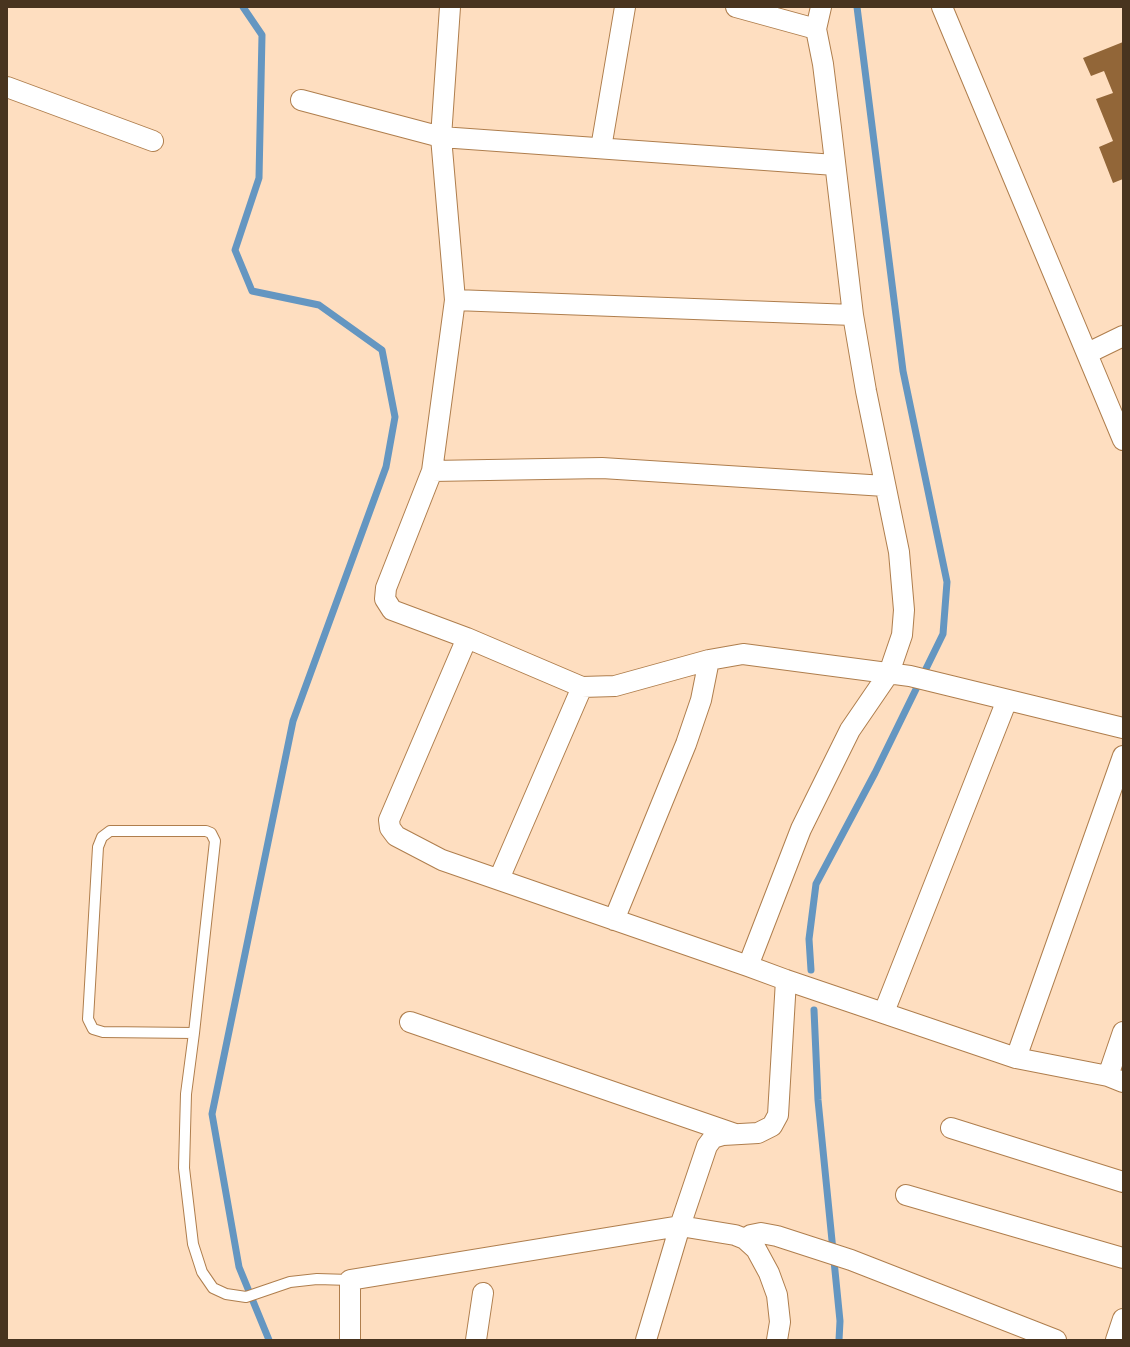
<!DOCTYPE html>
<style>
body{margin:0}
#map{position:relative;width:1130px;height:1347px;overflow:hidden;background:#fedec0;font-family:Bitter,serif}
canvas{display:block}
.frame{position:absolute;inset:0;border:8px solid #48341f;pointer-events:none}
</style>
<div id="map">
<canvas width="1130" height="1347"></canvas>
<div class="frame"></div>
</div>
<script>
const c = document.querySelector('canvas').getContext('2d');
c.lineJoin = 'round';
function shape(rows) {
  const path = new Path2D();
  for (const r of rows) {
    path.moveTo(r[0], r[1]);
    for (let i = 2; i < r.length; i += 2) path.lineTo(r[i], r[i + 1]);
  }
  return path;
}
function stroke(path, color, width, dash) {
  c.strokeStyle = color;
  c.lineWidth = width;
  c.lineCap = dash ? 'butt' : 'round';
  c.setLineDash(dash || []);
  c.stroke(path);
}
function paint(path, color) {
  c.fillStyle = color;
  c.fill(path, 'evenodd');
}
stroke(shape([
 [243,7,262,35,259,178,235,250,252,291,319,305,382,350,395,417,386,467,293,721,212,1114,239,1267,269,1340],
 [811,970,809,939,816,884,875,773,943,634,947,582,903,371,857,7],
 [814,1010,818,1100,840,1321,839,1340]
]), '#6496c1', 7);
paint(shape([
 [1123,42,1123,179,1113,183,1099,147,1113,141,1096,99,1113,93,1104,71,1091,76,1083,58]
]), '#926638');
const service = shape([
 [194,1033,103,1032,93,1029,88,1019,98,847,102,837,110,831,206,831,211,833,215,841,194,1033,186,1094,184,1168,193,1244,202,1272,213,1288,226,1294,246,1297,290,1282,317,1279,350,1280]
]);
const minor = shape([
 [450,7,441,137,455,300,432,471,386,588,385,599,392,610,467,638,582,687,615,686,709,660,743,654,910,676,1123,728],
 [736,7,816,29],
 [942,7,1123,440],
 [7,87,153,141],
 [301,100,441,137,835,165],
 [601,148,625,7],
 [455,300,853,315],
 [1088,353,1123,336],
 [432,471,602,468,885,486],
 [467,638,389,820,390,828,396,836,442,860,748,966,786,980,1016,1058,1108,1076,1123,1082],
 [499,879,582,687],
 [614,920,686,744,701,700,709,660],
 [748,966,801,829,850,730,889,673,902,635,904,610,899,552,866,391,853,315,831,128,823,64,816,29,821,7],
 [884,1012,1007,700],
 [410,1022,735,1134],
 [1016,1058,1123,756],
 [1108,1076,1123,1032],
 [951,1128,1123,1182],
 [906,1195,1123,1258],
 [745,1239,751,1235,761,1233,777,1236,851,1260,1056,1340],
 [350,1340,350,1280,680,1226,707,1146,713,1138,723,1135,758,1133,772,1126,778,1115,786,980],
 [476,1340,483,1293],
 [646,1340,680,1226,735,1235,745,1239,756,1249,769,1273,777,1295,780,1322,777,1340],
 [1116,1340,1123,1319]
]);
stroke(service, '#af7e4d', 12);
stroke(minor, '#af7e4d', 22);
stroke(service, '#fff', 10);
stroke(minor, '#fff', 20);
</script>
